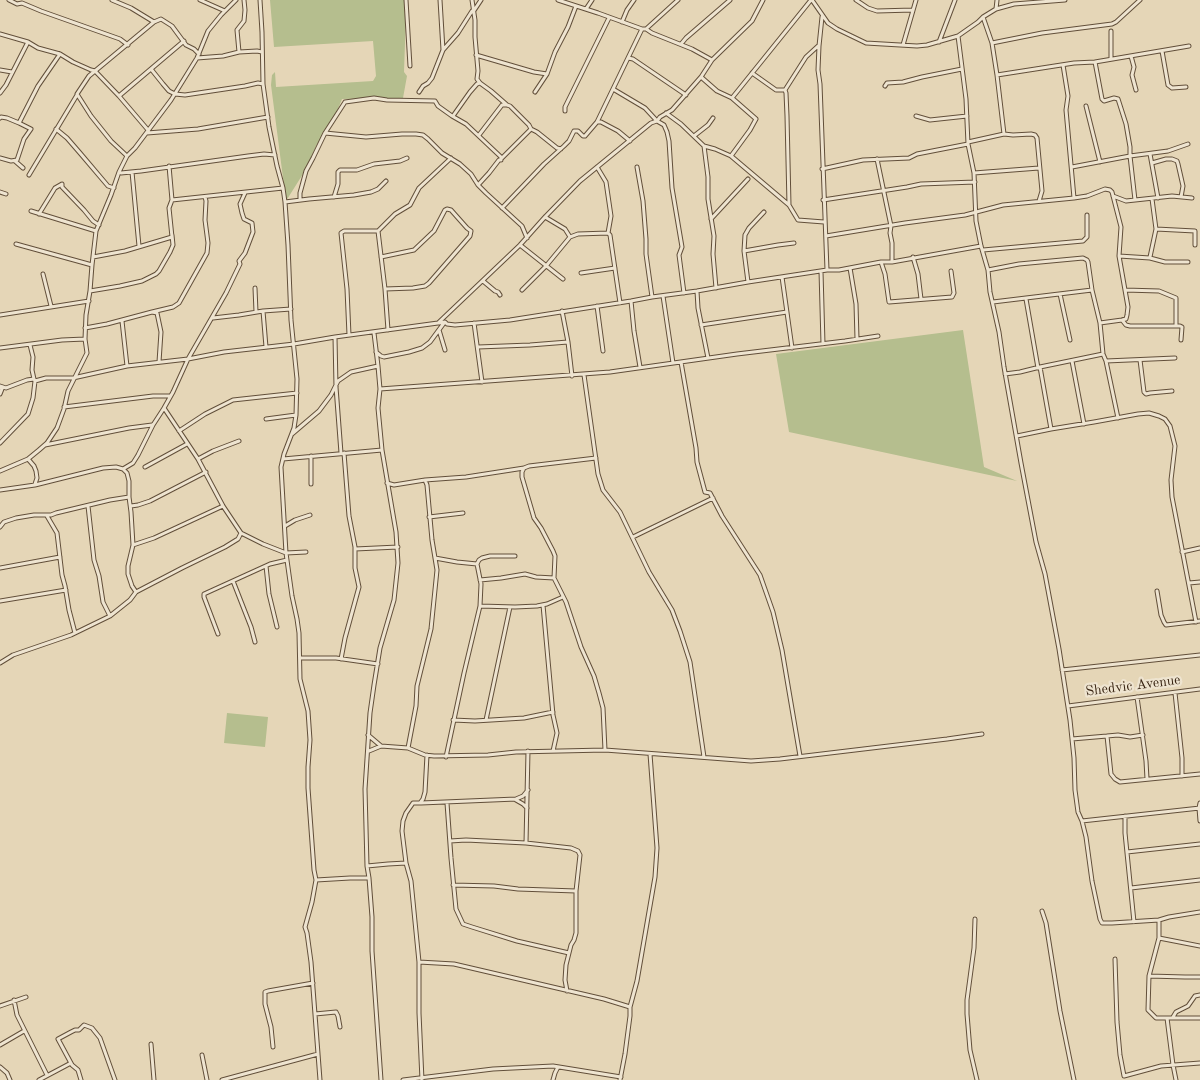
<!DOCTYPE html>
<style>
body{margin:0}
canvas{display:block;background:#e5d6b7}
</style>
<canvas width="1200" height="1080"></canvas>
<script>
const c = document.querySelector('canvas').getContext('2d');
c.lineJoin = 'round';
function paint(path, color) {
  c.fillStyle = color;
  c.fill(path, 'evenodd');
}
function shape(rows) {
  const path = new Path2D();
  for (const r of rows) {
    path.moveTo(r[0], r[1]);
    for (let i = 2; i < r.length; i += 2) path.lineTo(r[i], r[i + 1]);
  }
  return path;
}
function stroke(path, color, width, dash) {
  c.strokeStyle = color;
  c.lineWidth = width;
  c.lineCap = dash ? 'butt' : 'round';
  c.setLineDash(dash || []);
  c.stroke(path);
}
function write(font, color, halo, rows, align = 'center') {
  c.font = font + ' "Old Standard TT",serif';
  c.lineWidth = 4.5;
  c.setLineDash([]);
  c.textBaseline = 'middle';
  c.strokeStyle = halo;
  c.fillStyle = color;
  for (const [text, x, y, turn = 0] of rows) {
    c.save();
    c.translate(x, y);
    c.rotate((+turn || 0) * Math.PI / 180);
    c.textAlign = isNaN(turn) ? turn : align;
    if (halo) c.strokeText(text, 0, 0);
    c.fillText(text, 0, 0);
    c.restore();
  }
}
paint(shape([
 [270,0,404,0,406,14,404,72,407,76,403,98,342,99,336,114,316,146,308,166,286,201,271,85,272,75,275,72,276,87,373,81,376,76,373,41,274,47],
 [963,330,984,467,1017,481,789,432,776,354],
 [227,713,268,717,265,747,224,743]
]), '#b5be8e');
const street = shape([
 [9,0,17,4,22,3,41,11,120,39,128,45],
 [112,0,131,8,154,22,161,19,172,26,186,45,194,49,199,54],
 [200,0,225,11],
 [260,0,262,32,263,84,269,127,277,166,283,188,285,202,288,245,291,320,297,379,296,415,294,428,284,454,281,467,286,553,292,596,297,619,299,633,300,679,308,711,310,740,308,767,308,788,314,870,316,880,312,902,305,927,307,933,311,962,320,1080],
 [406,0,410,66],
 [558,0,598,13,642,29,646,29,652,33,692,49,712,60],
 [812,0,828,23,837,29,866,43,917,46,927,45,958,36,978,22,983,17,996,9,1014,4,1065,0],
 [856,0,868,8,877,11,913,10],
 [586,9,592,0],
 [996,9,997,0],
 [473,12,481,0],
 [822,17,819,46,818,70,820,84,827,270],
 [983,17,992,43,997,75,1074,63,1095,62,1189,46],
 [622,22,627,10,634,0],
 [646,29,678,0],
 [1111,31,1111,59],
 [0,34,28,42,38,48,60,54,73,62,91,70,95,71,119,96,148,130],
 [958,36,966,99,968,144,974,173,976,221,981,246,988,270,990,292,999,332,1004,367,1021,463,1036,542,1045,574,1059,649,1070,720,1074,758,1075,790,1078,812,1082,821,1086,837,1092,881,1100,919,1102,923,1112,923,1159,920],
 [939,42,955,0],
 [992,43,1042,33,1112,24,1116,22,1140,0],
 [681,44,686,38,730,0],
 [903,45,916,0],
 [818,46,806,57,785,90,786,93,787,116,789,205,798,220,824,222],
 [443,50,458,33,472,11],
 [1162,51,1168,85,1172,88,1186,87],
 [239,52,237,30,244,21,245,10,244,0],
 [476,55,534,72,547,74,555,52,568,27,576,6],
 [1131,56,1134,67,1132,75,1136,90],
 [197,58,223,56,239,52,257,51,262,52],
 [628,58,633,59,686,95],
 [1095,62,1102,99,1104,101,1114,98,1118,99,1126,124,1130,147,1130,156,1135,200],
 [1063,65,1068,96,1066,110,1074,198],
 [151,69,163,84,169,91,175,94,185,95,245,86,258,83,263,84],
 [0,70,12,72],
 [752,73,776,90,785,90],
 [997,75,1004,134,1013,135,1031,134,1035,135,1037,138,1042,191,1039,201],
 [701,77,717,91,732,98,756,119,750,130,731,156,715,149,704,146],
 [480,83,491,91,507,105],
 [885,86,887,83,903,82,922,77,962,69],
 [613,89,645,108,657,121,664,125,667,132,669,141,672,188,682,247,679,255,684,293],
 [419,92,423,86,428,83,432,78,443,50,440,0],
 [535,92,547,74],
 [0,93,6,85,28,42],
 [119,96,184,41],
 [732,98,811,0],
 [1086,106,1100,162],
 [565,111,565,107,609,18],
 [666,113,681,124,704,146,708,177,708,199,714,236,713,254,716,288],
 [453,116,470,92,477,84,480,83,477,79,478,71,475,37,475,20,472,0],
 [916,116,930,120,967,116],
 [0,118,1,117,7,118,19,123,31,129,24,139,17,160,11,161,0,158],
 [597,122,642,29],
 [19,123,38,86,60,54],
 [56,129,67,138,80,153,108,186,114,188],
 [147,133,198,129,268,117],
 [325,133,366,137,402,134,416,134,423,135,428,139,442,153,460,164,471,174,478,185,486,193,522,226,527,238],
 [479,135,502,105,507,105,510,106,529,125,531,129,537,132,557,148,561,149],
 [694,136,708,125,713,118],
 [968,142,1004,134],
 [1150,154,1158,198],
 [127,156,111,141,91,116,77,94,89,76,154,22],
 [731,156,789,205],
 [501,159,531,129],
 [877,159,891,226,890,233,892,243,892,262],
 [15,161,23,168],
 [1152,163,1166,159,1172,159,1177,161,1178,164,1183,186,1181,197],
 [597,167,606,182,611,216,608,233,610,235,620,303],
 [637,167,643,201,646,239,646,254,652,297],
 [1072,167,1130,156,1168,151,1188,144],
 [822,169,863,160,909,158,917,154,968,144],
 [119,172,121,173,141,171,248,156,264,154,275,155],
 [132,172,139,246],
 [974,173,1039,168],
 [29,175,77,95],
 [0,192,6,194],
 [1113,196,1126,201,1172,196,1192,198],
 [334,197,338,184,338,172,340,170,357,170,374,164,400,161,407,158],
 [172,200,283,188],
 [300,200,300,193,306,171,313,158,325,133,345,102,374,98,387,100,435,101,438,106,452,116,466,124,501,157,501,160,499,160,489,173,478,185],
 [823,200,907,187,921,184,975,182],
 [285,202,309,199,354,195,371,192,378,189,386,181],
 [502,208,544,164,564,146,569,141,574,131,578,131,583,136,585,136,597,122,601,122,618,131,630,141],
 [31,211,96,231],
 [39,214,55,188,62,184,62,187,84,210,93,221,99,225],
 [545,217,565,229,570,237,578,234,608,233],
 [711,219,748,179],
 [1156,229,1195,231,1195,245],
 [378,231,385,289,388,330],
 [826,236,905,223,965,215,1003,205,1074,198,1087,196,1105,189,1110,190,1112,192,1121,227,1119,256,1128,307,1127,315,1126,319,1122,320,1100,323],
 [16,244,92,265],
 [520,245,563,279],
 [983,250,1083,241,1087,237,1087,215],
 [744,251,778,245,794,243],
 [1119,256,1150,258,1165,262,1188,262],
 [93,257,125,251,172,237,169,208,172,200,169,166],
 [381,257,414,250,434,231,445,210,447,209,451,210,467,228,471,231,470,236,429,283,425,286,413,288,385,289],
 [913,257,918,274,921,299],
 [1150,257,1156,229,1152,199],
 [881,262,885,274,889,302,952,297,954,293,951,271],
 [850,268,856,304,857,339],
 [988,270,1019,264,1083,258,1087,260,1088,262,1092,290],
 [821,271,823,344],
 [581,273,615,268],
 [43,274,51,306],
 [782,277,792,348],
 [483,281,495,291,498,292,500,295],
 [748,282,744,251,745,235,749,228,764,212],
 [255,288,256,312],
 [522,290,546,266,570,237],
 [1125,290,1159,291,1176,298,1176,326],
 [90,291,120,286,142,281,156,274,159,271,170,252,173,245,172,235],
 [697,291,698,308,708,358],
 [1060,294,1070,340],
 [663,296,673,363],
 [1026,299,1038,368],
 [631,301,634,331,640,367],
 [993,302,1092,290,1100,323,1103,354,1106,361,1118,418],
 [597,306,603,351],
 [263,311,266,347],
 [562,311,568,342,572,376],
 [152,312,173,307,179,303,207,253,208,243,205,220,206,201,205,197],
 [0,315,89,301],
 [213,318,239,315,263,311,291,309],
 [1122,320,1126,325,1130,326,1180,326,1182,327,1181,340],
 [122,321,127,366],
 [439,323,445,322,447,324,455,325,510,320,631,301,652,297,697,291,748,282,827,270,839,270,881,262,892,262,981,246],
 [474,323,482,382],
 [701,325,787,312],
 [85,328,107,324,152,312,157,313,161,332,159,362],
 [439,330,445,350],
 [374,333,378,366,380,389,378,408,382,450,396,532,398,563,394,600,380,648,374,685,370,713,365,789,367,866,369,878,372,917,372,951,381,1080],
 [349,335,347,289,341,233,344,231,378,231,395,214,410,205,419,188,451,158],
 [335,337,336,387,341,453],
 [30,345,33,357,32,370,34,379],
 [478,347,530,345,568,342],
 [0,348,62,340,85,339],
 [376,352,381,356,384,357,409,352,422,348,430,342,444,323],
 [1140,360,1144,392,1146,394,1150,393,1172,391],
 [1072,361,1084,424],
 [1106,361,1175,358],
 [681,362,696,448,697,462,705,492,710,493,722,516,760,575,773,612,782,650,800,756],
 [1040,367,1051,429],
 [1005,374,1020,372,1040,367,1103,354],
 [584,375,598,474,603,490,620,512,649,572,672,610,680,631,690,662,704,757],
 [0,386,6,388,27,380,34,379,35,381,46,378,73,378,127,366,188,359,224,352,294,344,335,337,438,323,520,245,545,217,580,181,651,123,657,121,660,117,672,110,701,77,712,60,752,21,763,0],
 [0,388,2,389,0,394],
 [380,389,610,372,737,354,845,341,878,336],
 [64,407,153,396,170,396],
 [164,408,198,459,223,506,241,533,263,544,286,553,306,552],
 [266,419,296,415],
 [179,431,205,414,233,400,297,393],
 [292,434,319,411,331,395,338,381,351,372,378,366],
 [1017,436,1051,429,1094,422,1138,414,1149,413,1159,416,1165,419,1170,426,1175,446,1171,480,1172,497,1196,622],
 [0,443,28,414,33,398,35,381],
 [45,445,129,428,152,425],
 [311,456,311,484],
 [596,458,529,466,524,468,522,472,522,477,534,518,541,528,553,551,555,556,554,578,566,602,581,647,594,676,599,693,603,708,605,750],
 [28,459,34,466,36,471,37,478,35,484],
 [198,459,213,451,239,441],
 [283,459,382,450],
 [145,467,187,444],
 [123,469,133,463,138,455,153,425,164,408,173,392,188,359,226,293,240,264,239,261,245,253,253,232,252,223,244,219,242,213,240,204,245,193],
 [0,471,28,459,39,450,47,443,57,428,64,409,68,391,87,353,85,339,86,315,90,291,92,265,96,231,111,195,119,172,127,156,135,148,171,100,197,58,208,31,221,15,236,0],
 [387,483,394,485,425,480,466,477,524,468],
 [0,490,35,485,103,468,116,467,123,469,127,473,129,481,129,497,131,512,133,545,128,566,128,574,132,586,136,592],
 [88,506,94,560,99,576,103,602,110,616],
 [131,506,138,505,150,501,206,472],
 [47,516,57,533,62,575,65,586,69,610,75,633],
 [429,517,463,513],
 [285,526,295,520,310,515],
 [0,527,4,522,16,518,34,515,51,515,56,513,110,500,129,497],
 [633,537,713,498],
 [133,545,154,538,223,506],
 [355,549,398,547],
 [1182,552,1200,548],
 [435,558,457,562,477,564],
 [266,566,269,594,277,627],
 [0,568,60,557],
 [480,580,501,578,525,574,536,577,554,578],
 [233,581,251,627,255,642],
 [1189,583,1200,582],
 [1157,591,1161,615,1164,622,1166,625,1200,621],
 [0,601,66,590],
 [543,605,553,715,557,733,553,751],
 [480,606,515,607,537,606,547,604,563,597],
 [218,634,204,597,204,594,270,564,287,560],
 [300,658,336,658,378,664],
 [341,659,345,638,359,587,355,568,355,547,349,516,344,453],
 [0,663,13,655,71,635,110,616,130,600,136,592,182,568,225,547,238,539,241,533],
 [1062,670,1200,655],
 [1175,693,1182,758,1182,776],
 [1137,697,1146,761,1147,779],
 [1068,706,1200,689],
 [453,720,475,721,524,718,553,712],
 [486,720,510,607],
 [368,735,381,746],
 [1107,736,1118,735,1130,737,1143,735],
 [1072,739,1107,736,1111,774,1115,779,1120,782,1200,774],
 [408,748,416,706,417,686,431,629,437,570,432,540,427,485,425,480],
 [369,751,381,746,408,748,425,755,434,756,488,755,516,752,605,750,751,761,780,759,947,739,982,734],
 [446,757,464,673,480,606,481,584,477,564,479,560,482,558,490,556,515,556],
 [516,800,523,804,527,808],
 [421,803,516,799,523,796,528,790],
 [447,803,451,858,456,909,463,924,472,927,517,941,569,953],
 [1200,803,1199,808,1200,821],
 [1125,816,1125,833,1134,922],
 [1082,821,1200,808],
 [450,841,466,840,526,843,571,848,578,851,580,855,576,891,576,933,574,940,571,945,566,965,565,980,567,991],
 [526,843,528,751],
 [1127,852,1200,844],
 [367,866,388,864,406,863],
 [316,880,350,878,369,878],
 [453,885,494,886,518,889,576,891],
 [1131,888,1200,880],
 [1042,911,1046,923,1060,1011,1074,1080],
 [1200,912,1169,917,1159,920,1159,938,1149,976,1148,1010,1156,1018,1200,1018],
 [975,919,974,948,967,1000,967,1014,970,1050,977,1080],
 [1159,938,1200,946],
 [1115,959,1117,1022,1120,1055,1124,1076,1161,1066,1200,1063],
 [419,962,454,964,604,999,630,1007],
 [1149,976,1185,977,1200,977],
 [14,1000,17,1015,47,1075],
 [0,1006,26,997],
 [315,1014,336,1012,338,1016,340,1027],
 [1173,1017,1176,1012,1188,1006,1195,996,1200,995],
 [1167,1018,1173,1065,1176,1080],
 [151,1044,154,1080],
 [0,1045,24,1031],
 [273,1047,271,1027,265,1004,265,992,268,991,313,983],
 [202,1055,207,1080],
 [0,1067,7,1073,10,1080],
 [39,1080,71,1063],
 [81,1080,78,1070,72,1065,58,1039,71,1032,75,1030,79,1030,84,1025,92,1028,100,1038,115,1080],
 [222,1080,318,1054],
 [403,1080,493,1069,553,1066,621,1077],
 [422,1080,419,1013,419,962,411,881,406,863,402,831,403,821,406,813,413,803,420,803,423,799,425,792,427,755],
 [553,1080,555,1073,558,1067],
 [620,1080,625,1054,630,1016,630,1007,637,981,655,877,657,848,650,754]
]);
stroke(street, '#624f3a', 5);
stroke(street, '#eee4d0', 3);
write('14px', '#362210', '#eee4d0', [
 ["Shedvic Avenue",1133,686,-7]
]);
</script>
